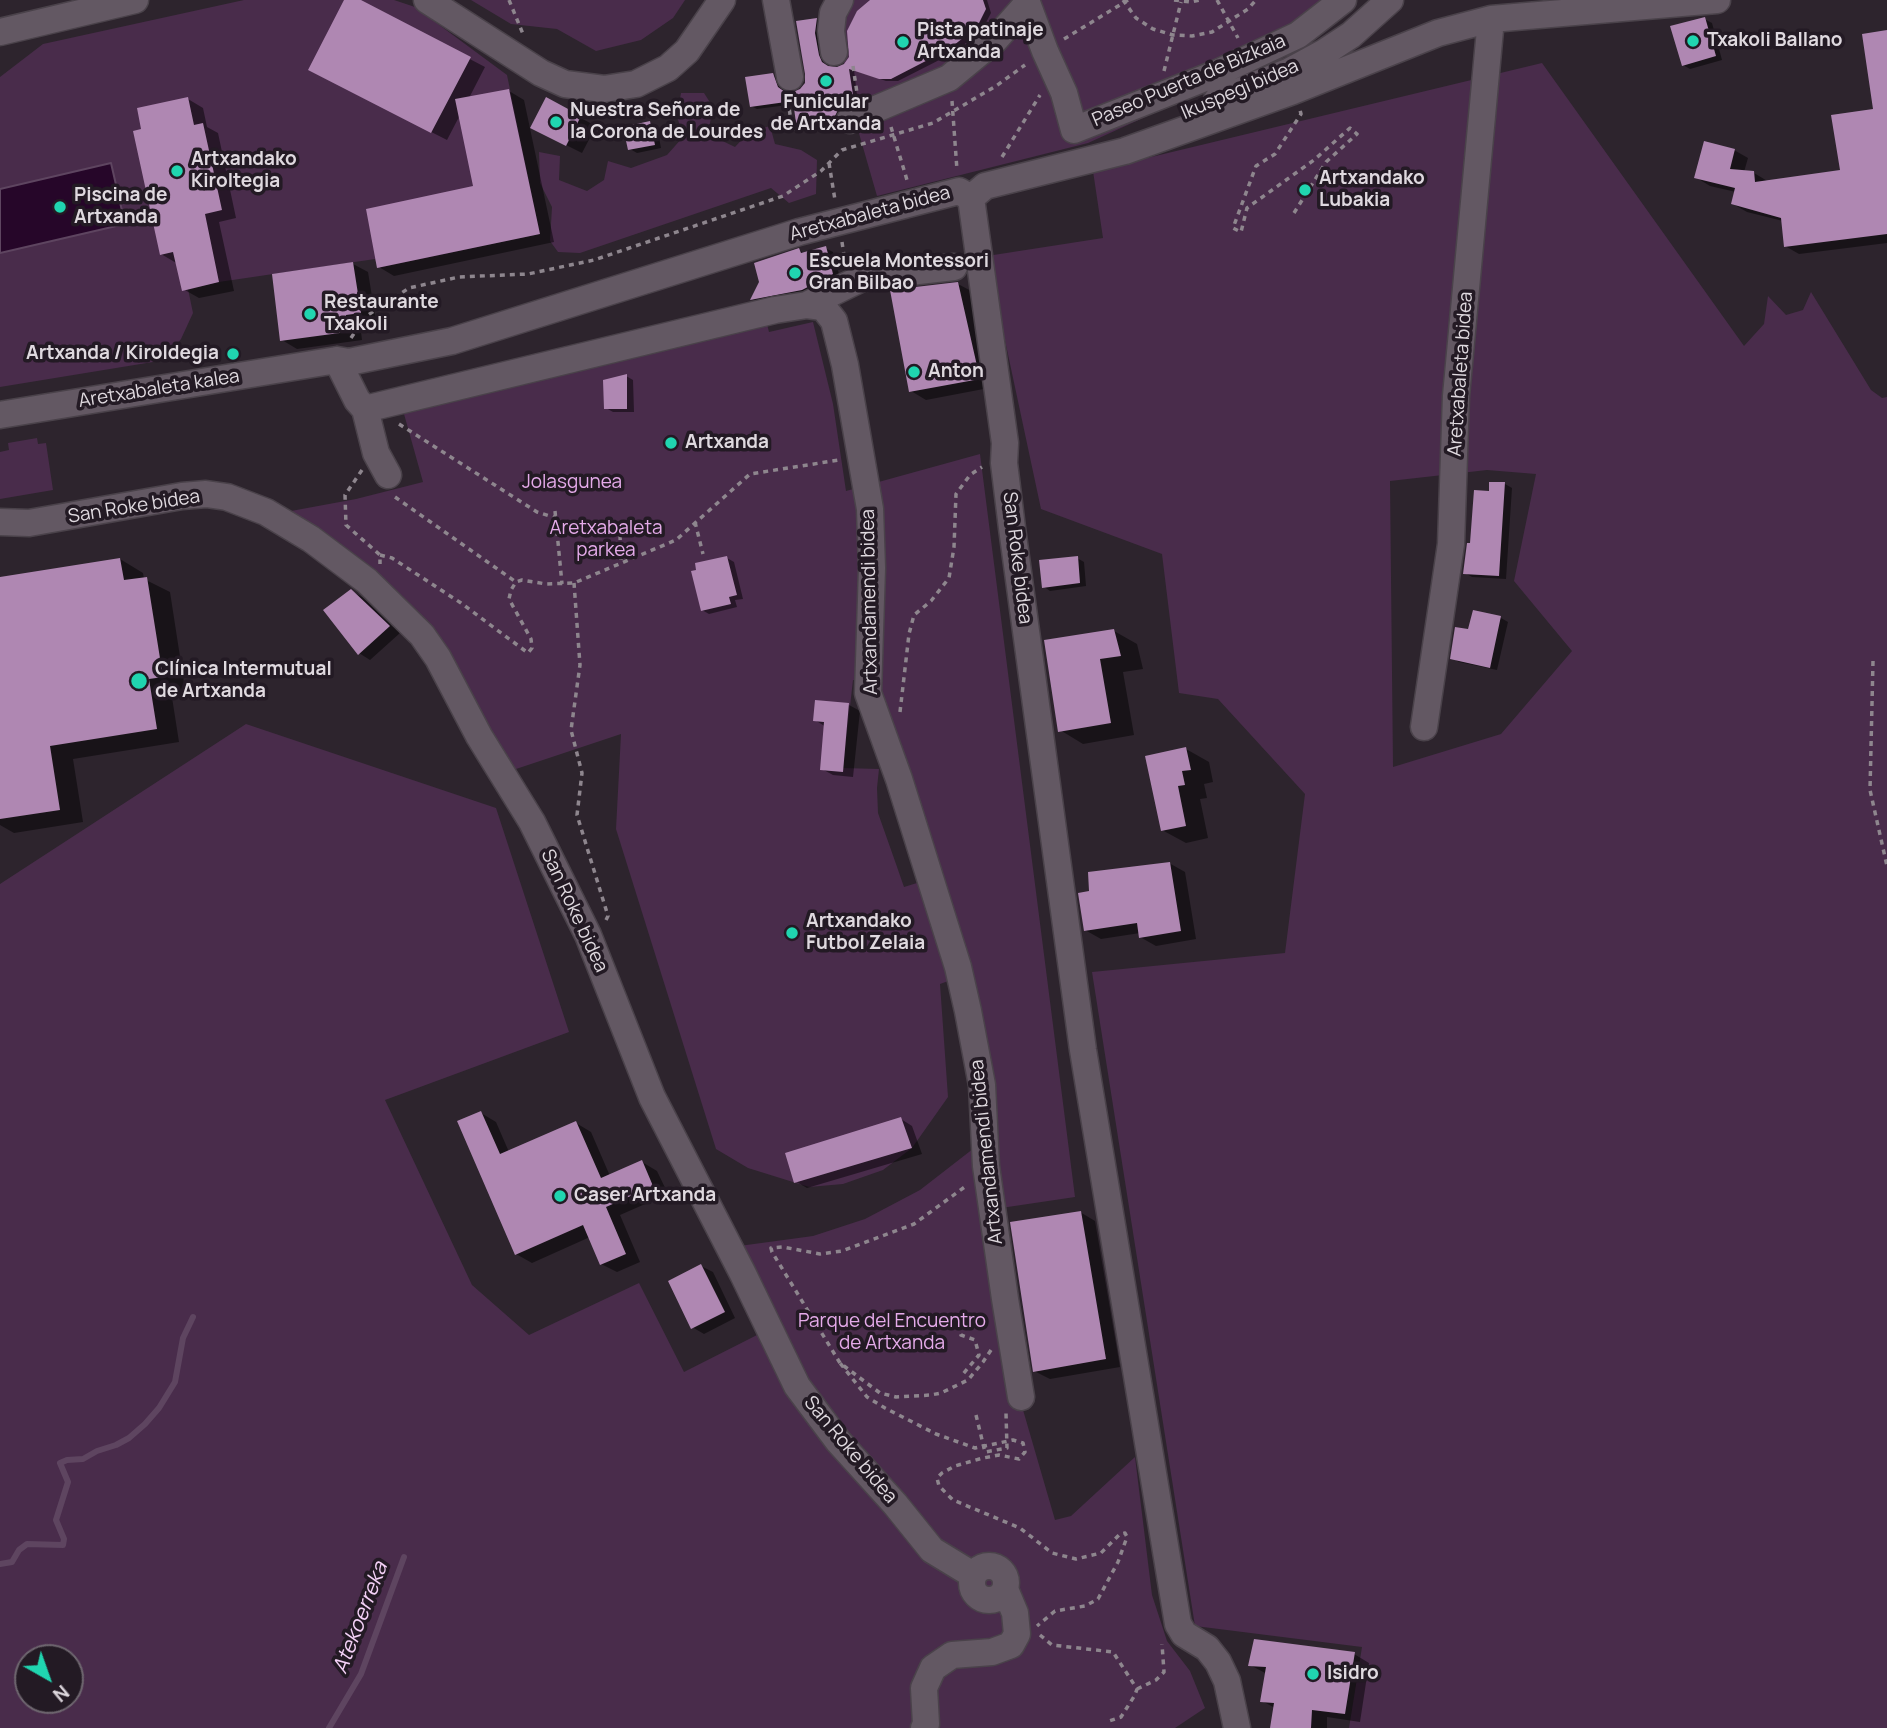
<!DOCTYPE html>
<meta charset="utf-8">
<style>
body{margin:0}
#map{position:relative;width:1887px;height:1728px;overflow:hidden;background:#2d242d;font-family:Manrope,sans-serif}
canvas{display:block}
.north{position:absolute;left:14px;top:1644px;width:70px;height:70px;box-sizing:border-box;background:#231a24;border:2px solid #6e666f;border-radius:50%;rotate:140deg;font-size:19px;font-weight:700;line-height:28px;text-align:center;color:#dfd9df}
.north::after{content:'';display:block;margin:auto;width:24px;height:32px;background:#20d5b0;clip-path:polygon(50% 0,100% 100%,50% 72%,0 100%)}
</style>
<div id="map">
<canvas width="1887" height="1728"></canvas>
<div class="north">N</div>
</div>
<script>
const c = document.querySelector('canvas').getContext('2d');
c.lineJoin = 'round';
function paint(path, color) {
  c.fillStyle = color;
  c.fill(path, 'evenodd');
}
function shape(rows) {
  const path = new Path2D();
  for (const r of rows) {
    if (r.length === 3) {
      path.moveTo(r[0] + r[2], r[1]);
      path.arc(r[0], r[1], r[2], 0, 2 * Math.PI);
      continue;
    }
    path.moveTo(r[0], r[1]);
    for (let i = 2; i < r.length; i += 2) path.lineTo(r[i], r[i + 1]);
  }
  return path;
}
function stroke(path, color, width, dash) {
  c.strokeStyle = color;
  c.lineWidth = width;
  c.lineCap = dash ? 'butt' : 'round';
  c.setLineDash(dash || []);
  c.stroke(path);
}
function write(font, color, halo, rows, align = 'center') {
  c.font = font + ' Manrope,sans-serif';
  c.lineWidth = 7;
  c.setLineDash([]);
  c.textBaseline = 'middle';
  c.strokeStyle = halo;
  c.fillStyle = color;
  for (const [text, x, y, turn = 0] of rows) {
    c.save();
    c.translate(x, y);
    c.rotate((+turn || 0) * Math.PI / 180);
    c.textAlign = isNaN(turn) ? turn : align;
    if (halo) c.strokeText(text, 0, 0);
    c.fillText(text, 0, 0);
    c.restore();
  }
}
paint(shape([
 [244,0,394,0,415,7,507,75,540,234,378,268,375,259,219,282,188,289,193,313,181,339,165,360,0,387,0,253,124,224,110,163,0,189,0,77,43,44],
 [471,0,685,0,673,18,641,40,596,51,557,29,511,24],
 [826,0,1355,0,1299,47,1088,143,877,196,856,123,839,40],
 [1542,63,1744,346,1764,324,1768,296,1786,315,1803,310,1811,292,1871,390,1882,398,1887,397,1887,1728,1349,1728,1362,1647,1195,1626,1092,972,1285,953,1305,794,1218,699,1179,693,1162,554,1041,509,987,256,1103,238,1093,171],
 [1487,470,1536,474,1514,581,1572,651,1501,734,1393,767,1390,481],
 [681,93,704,93,713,107,708,134,735,147,749,132,770,126,775,144,801,150,817,160,816,194,789,203,771,188,580,253,558,252,550,241,552,207,540,183,539,152,560,156,559,180,587,191,604,180,608,161,631,168,667,155,683,137,677,116],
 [762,304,769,332,813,322,833,404,846,491,980,454,1075,1197,1001,1208,988,1079,875,680,853,680,843,768,879,769,877,788,878,813,896,864,904,887,917,883,951,980,940,984,948,1097,912,1148,883,1170,843,1184,809,1187,748,1168,716,1149,616,829,621,734,513,770,370,576,291,511,356,499,423,482,399,396],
 [37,438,38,444,46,443,53,490,0,499,0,452,9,450,8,443],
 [246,724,496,808,569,1032,385,1100,472,1285,529,1335,639,1283,684,1372,759,1334,717,1249,813,1236,865,1219,920,1190,978,1145,1021,1403,1055,1520,1071,1516,1135,1457,1152,1595,1167,1641,1190,1671,1205,1708,1175,1728,0,1728,0,884],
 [28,1658,70,1658,70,1700,28,1700]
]), '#492c4b');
const water = shape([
 [111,163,125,224,0,253,0,189,111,163]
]);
paint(water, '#260629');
stroke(water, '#5e4560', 2);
paint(shape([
 [346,0,357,0,485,67,469,98,509,91,524,100,554,242,394,276,379,267,475,187,460,115,447,140,325,78],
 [872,0,987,0,991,13,982,30,955,52,898,81,886,81,854,70,858,104,840,120,803,125,798,122,795,104,757,109,751,106,773,75,778,78,785,93,801,91,806,84,816,19,822,23,824,59,827,67,837,69,845,65,851,58],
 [1704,19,1712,23,1722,60,1690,69,1683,65],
 [1887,32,1887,243,1799,254,1785,246,1783,221,1747,212,1733,204,1736,192,1710,186,1697,178,1734,150,1748,158,1744,172,1754,173,1769,182,1842,172,1875,111],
 [188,99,203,108,207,127,218,133,236,218,219,222,234,291,199,298,183,289,178,264,161,254,143,131],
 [546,100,596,126,582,153,548,136],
 [649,123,657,127,661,148,637,153,630,149],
 [825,248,833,252,840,278,810,293,759,303,752,299,799,250,804,253],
 [353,264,368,272,376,321,360,323,362,340,297,349,282,340],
 [958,284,973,292,994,387,926,400,911,391],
 [626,376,633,380,634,412,613,412,606,408],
 [1491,483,1505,484,1512,488,1506,579,1472,577,1465,573,1490,493],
 [727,558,734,562,743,599,735,600,737,607,709,614,702,610],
 [1077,558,1084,562,1086,586,1050,591,1043,586],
 [120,559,143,573,144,579,170,592,185,689,171,691,179,742,73,759,83,822,14,833,0,825,0,579],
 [351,591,362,597,400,633,370,660,359,653],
 [1501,618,1508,622,1497,670,1459,662,1452,658,1470,631],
 [1114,631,1137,644,1143,669,1123,672,1134,735,1083,744,1060,730],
 [849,705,860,711,853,777,833,775,822,769,826,727,815,720],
 [1186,749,1209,762,1213,782,1204,784,1207,798,1200,799,1208,838,1186,843,1162,830],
 [1169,863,1185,872,1196,939,1156,946,1140,937,1140,933,1101,939,1085,930],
 [481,1113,496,1122,509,1152,576,1123,591,1132,610,1176,642,1162,657,1171,668,1194,620,1215,640,1262,617,1272,601,1264,590,1237,532,1263,516,1254],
 [901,1119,912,1126,922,1154,807,1188,795,1181],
 [1080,1212,1095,1221,1120,1367,1050,1379,1034,1371],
 [701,1266,713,1272,735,1318,704,1334,692,1327],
 [1354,1654,1369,1663,1360,1722,1327,1717,1327,1728,1271,1728,1275,1708,1262,1701,1267,1674,1250,1665]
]), '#0007');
stroke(shape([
 [0,1564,12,1562,19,1550,27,1544,63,1545,64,1539,56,1520,68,1482,60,1463,67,1460,83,1459,97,1451,116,1445,129,1438,145,1424,159,1408,175,1382,183,1338,193,1317],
 [329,1728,361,1674,404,1557]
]), '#5e4560', 6);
paint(shape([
 [344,0,361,0,471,57,431,133,308,70],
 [870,0,983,0,986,9,977,27,949,49,891,79,879,79,849,69,854,101,838,110,834,118,796,123,793,101,750,107,745,77,773,73,778,87,785,92,793,92,800,89,805,83,805,74,796,21,817,18,815,33,819,55,822,62,828,66,837,67,844,64,849,57,847,31,857,11],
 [1705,17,1716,56,1682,66,1670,26],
 [1887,30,1887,234,1784,247,1781,218,1731,204,1735,188,1694,178,1704,141,1735,149,1730,169,1754,171,1755,182,1840,170,1831,115,1873,109,1862,34],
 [509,89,540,234,377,268,366,209,473,186,455,99],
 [188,97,194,125,203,123,222,210,205,214,219,282,182,291,173,252,160,255,133,131,141,129,137,108],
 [546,97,581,116,566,146,530,128],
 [650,121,655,145,628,150,623,127],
 [826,246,833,274,802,290,750,300,759,282,754,263,799,248,801,253],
 [353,262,361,313,346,315,347,332,280,341,272,274],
 [958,282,980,379,909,392,890,290],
 [627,374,627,409,604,409,603,380],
 [1489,482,1505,482,1499,576,1463,574,1467,543,1470,543,1474,490,1489,491],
 [727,556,737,595,729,597,731,604,701,611,691,571,696,570,695,563],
 [1078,556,1080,583,1042,588,1039,560],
 [120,558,124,580,147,577,163,677,149,679,157,729,50,746,60,810,0,819,0,577],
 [351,589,390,626,358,655,323,610],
 [1473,610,1501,616,1490,668,1450,659,1455,627,1468,629],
 [1114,629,1121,656,1100,659,1111,723,1058,732,1044,640],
 [815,700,849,703,843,772,820,770,824,722,813,721],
 [1186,747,1191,770,1182,771,1185,785,1178,786,1186,826,1161,831,1145,756],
 [1170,862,1181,931,1139,938,1137,923,1084,931,1078,893,1089,891,1088,872],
 [481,1111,500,1154,576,1121,601,1178,642,1160,653,1186,606,1207,626,1254,600,1265,583,1225,515,1255,457,1121],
 [901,1117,912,1148,794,1183,785,1153],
 [1081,1211,1106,1359,1033,1372,1010,1222],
 [701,1264,725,1312,691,1329,668,1281],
 [1254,1639,1355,1652,1345,1714,1312,1710,1311,1728,1270,1728,1274,1703,1260,1702,1266,1667,1248,1666]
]), '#af87b2');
const minor = shape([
 [427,0,541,73,565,84,604,89,636,84,668,68,687,51,722,0],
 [776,0,790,77],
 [1026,0,1045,51,1064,93,1074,130,1215,74,1298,35,1343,0],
 [0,32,135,0],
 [834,52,831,31,833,13,840,0],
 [1217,100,1290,71,1325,52,1351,35,1390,0],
 [850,120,949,78,995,40,1026,5],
 [971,198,1005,443,1004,463,1012,528,1083,1050,1178,1624,1184,1634,1207,1648,1218,1662,1227,1681,1237,1728],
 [971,198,985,186,1125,151,1293,91,1438,33,1491,19,1717,0],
 [807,305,864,277,954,267],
 [337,360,357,400,365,409,775,310,807,305,823,307,834,321,845,365,870,509,872,568,868,693,899,779,958,967,968,1011,982,1085,986,1166,1005,1299,1021,1397],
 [365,409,376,453,388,475],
 [0,415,337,360,349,362,452,341,799,232,959,191,971,198],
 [0,522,29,523,182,496,206,494,227,497,266,512,311,539,367,581,422,635,438,658,479,736,532,822,588,935,652,1097,743,1274,797,1386,838,1441,895,1504,932,1550,973,1575],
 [1424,727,1451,544,1456,396,1491,19],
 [989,1583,17],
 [924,1728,926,1724,924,1688,933,1668,952,1655,992,1652,1011,1645,1017,1634,1015,1613,1005,1589]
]);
stroke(minor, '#4a424a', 29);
stroke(shape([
 [509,0,523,34],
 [1123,0,1136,18,1153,29,1173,35,1192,36,1212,32,1248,9,1256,0],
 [1174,0,1191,2,1200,0],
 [1217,0,1238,38],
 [1064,39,1128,0],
 [853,66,857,93],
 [1164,71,1181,2],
 [791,100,789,107,792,129,828,126],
 [952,101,957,170],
 [891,127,907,180],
 [1002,157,1040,95],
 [829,163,835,200],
 [1294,213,1326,162,1357,134,1350,128,1314,160,1247,208,1241,232,1233,228,1256,166,1275,154,1301,114,1300,110],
 [842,242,845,262],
 [351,338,365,317,409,288,459,277,528,274,594,260,783,196,821,171,842,150,933,123,996,86,1025,65],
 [399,424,537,512,556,518],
 [362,470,345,495,346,525,380,555,380,564],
 [395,497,516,582],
 [555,511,562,584],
 [695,522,703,554],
 [620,535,621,563],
 [380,555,392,558,461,603,528,653,532,648,531,639,509,599,511,590,516,582,522,580,546,584,574,583,676,540,750,474,839,460],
 [574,583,580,665,571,730,582,773,577,815,608,916,606,920],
 [1873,661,1870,790,1887,866],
 [900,712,909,634,914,615,931,601,949,578,954,547,956,494,970,475,982,467],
 [940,1316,956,1322,961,1335,975,1340,979,1355,963,1374],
 [991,1350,983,1362,968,1380,941,1393,931,1395,896,1397,880,1393,840,1363,867,1397,885,1408,936,1434,975,1448,1013,1440,1023,1443,1025,1452,1019,1459,999,1455,983,1458,955,1466,942,1473,937,1478,939,1486,953,1500,1020,1528,1052,1553,1076,1559,1101,1553,1120,1534,1125,1533,1127,1537,1118,1562,1098,1599,1085,1606,1055,1611,1037,1626],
 [840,1363,772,1252,771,1248,783,1247,820,1254,842,1251,914,1224,966,1186],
 [1040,1635,1052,1645,1113,1652,1137,1689,1135,1695,1121,1717,1106,1722],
 [1137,1689,1156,1680,1164,1672,1162,1644]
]), '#8e868e', 3.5, [5, 5]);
stroke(minor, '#635863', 26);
stroke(shape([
 [976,1415,985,1452,1007,1448,1006,1413]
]), '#8e868e', 3.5, [5, 5]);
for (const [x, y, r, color] of [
 [1693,41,7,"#20d5b0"],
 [903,42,7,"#20d5b0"],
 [826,81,7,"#20d5b0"],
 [556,122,7,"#20d5b0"],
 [177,171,7,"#20d5b0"],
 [1305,190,7,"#20d5b0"],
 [60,207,7,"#20d5b0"],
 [795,273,7,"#20d5b0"],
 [310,314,7,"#20d5b0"],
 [233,354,7,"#20d5b0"],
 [914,372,7,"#20d5b0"],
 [671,443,7,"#20d5b0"],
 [139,681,9,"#20d5b0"],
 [792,933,7,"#20d5b0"],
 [560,1196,7,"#20d5b0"],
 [1313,1674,7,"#20d5b0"]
]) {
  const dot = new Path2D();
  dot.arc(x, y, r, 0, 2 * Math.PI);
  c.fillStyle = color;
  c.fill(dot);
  stroke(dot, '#231a24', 2.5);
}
write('bold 19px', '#dfd9df', '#231a24', [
 ["Pista patinaje",917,31],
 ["Artxanda",917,53],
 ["Txakoli Ballano",1707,41],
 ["Funicular",826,103,"center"],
 ["de Artxanda",826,125,"center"],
 ["Nuestra Señora de",570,111],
 ["la Corona de Lourdes",570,133],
 ["Artxandako",191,160],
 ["Kiroltegia",191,182],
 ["Artxandako",1319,179],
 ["Lubakia",1319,201],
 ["Piscina de",74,196],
 ["Artxanda",74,218],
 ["Escuela Montessori",809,262],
 ["Gran Bilbao",809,284],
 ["Restaurante",324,303],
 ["Txakoli",324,325],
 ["Artxanda / Kiroldegia",219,354,"right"],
 ["Anton",928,372],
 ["Artxanda",685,443],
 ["Clínica Intermutual",155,670],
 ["de Artxanda",155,692],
 ["Artxandako",806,922],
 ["Futbol Zelaia",806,944],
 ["Caser Artxanda",574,1196],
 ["Isidro",1327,1674]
], 'left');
write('19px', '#dfd9df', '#231a24', [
 ["Paseo Puerta de Bizkaia",1189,81,-23],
 ["Ikuspegi bidea",1240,90,-23],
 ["Aretxabaleta bidea",870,214,-15],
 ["Aretxabaleta bidea",1461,374,-86],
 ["Aretxabaleta kalea",159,389,-9],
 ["San Roke bidea",134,507,-9],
 ["San Roke bidea",1017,558,83],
 ["Artxandamendi bidea",870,602,-91],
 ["San Roke bidea",574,911,65],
 ["Artxandamendi bidea",987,1152,-96],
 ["San Roke bidea",850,1450,50]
]);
write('19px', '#e5abea', '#231a24', [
 ["Jolasgunea",572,483],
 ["Aretxabaleta",606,529],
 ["parkea",606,551],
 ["Parque del Encuentro",892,1322],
 ["de Artxanda",892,1344]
]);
write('italic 21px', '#f4d1f7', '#231a24', [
 ["Atekoerreka",361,1618,-69]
]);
</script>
